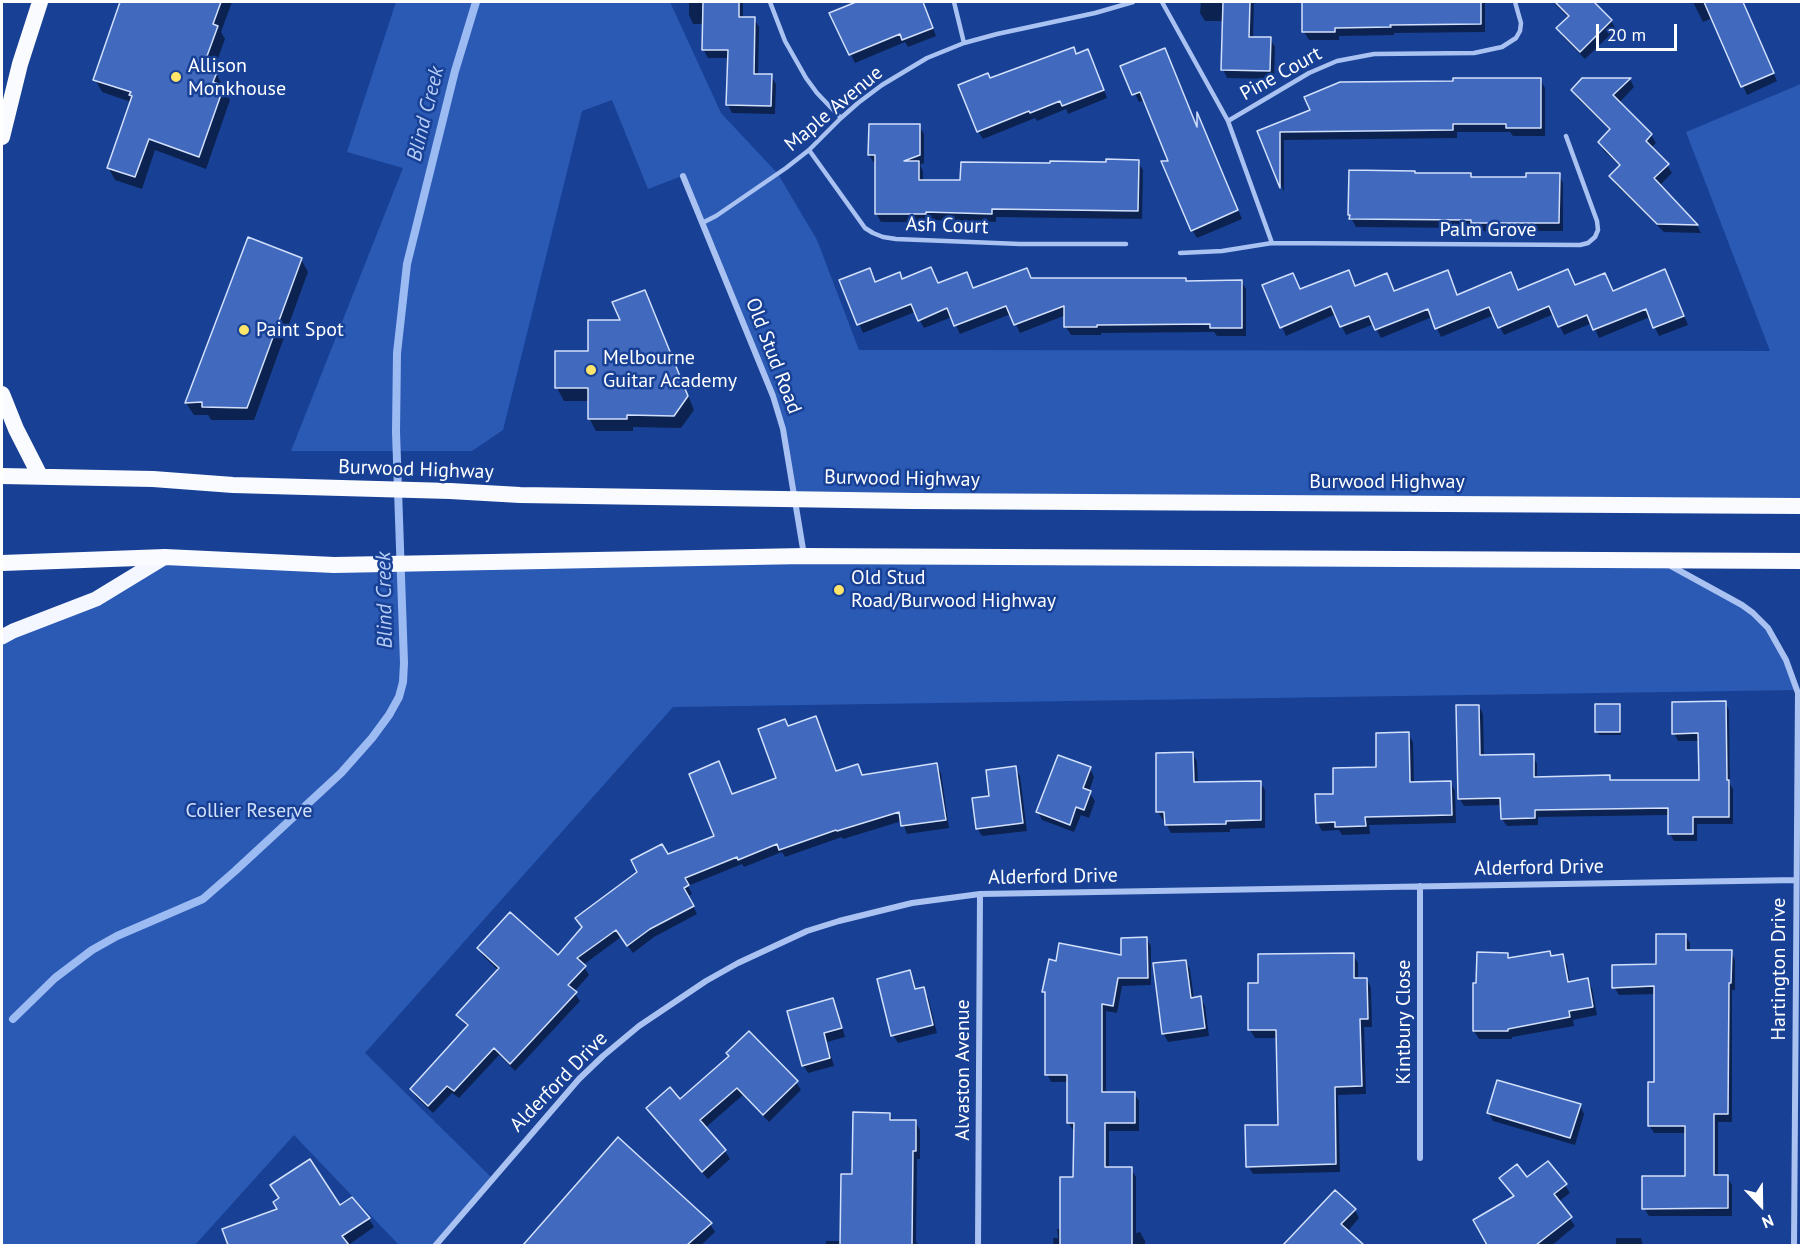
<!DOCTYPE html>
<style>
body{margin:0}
#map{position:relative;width:1803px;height:1247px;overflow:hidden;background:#184196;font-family:"PT Sans",sans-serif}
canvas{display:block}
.frame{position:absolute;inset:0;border:3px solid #fff;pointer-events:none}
.north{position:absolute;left:1731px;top:1175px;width:60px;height:60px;-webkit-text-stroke:4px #184196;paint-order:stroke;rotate:158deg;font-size:16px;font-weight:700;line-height:24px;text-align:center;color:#fff}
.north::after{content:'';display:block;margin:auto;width:21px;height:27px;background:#fff;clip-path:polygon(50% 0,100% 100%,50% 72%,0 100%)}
.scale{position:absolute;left:1596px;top:24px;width:81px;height:27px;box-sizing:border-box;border:3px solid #fff;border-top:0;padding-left:8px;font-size:18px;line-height:21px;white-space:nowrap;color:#fff;-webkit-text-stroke:4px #184196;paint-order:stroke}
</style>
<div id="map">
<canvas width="1803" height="1247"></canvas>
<div class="frame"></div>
<div class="north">N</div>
<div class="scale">20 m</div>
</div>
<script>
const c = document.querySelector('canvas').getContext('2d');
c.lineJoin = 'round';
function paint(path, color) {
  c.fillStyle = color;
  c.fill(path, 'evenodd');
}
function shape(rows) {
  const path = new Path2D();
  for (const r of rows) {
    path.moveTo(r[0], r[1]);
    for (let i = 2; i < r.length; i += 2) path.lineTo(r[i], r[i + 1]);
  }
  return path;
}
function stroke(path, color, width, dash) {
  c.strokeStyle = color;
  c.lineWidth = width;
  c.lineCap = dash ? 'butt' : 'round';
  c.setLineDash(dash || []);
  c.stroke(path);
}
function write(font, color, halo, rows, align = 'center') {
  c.font = font + ' "PT Sans",sans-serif';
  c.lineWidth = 5;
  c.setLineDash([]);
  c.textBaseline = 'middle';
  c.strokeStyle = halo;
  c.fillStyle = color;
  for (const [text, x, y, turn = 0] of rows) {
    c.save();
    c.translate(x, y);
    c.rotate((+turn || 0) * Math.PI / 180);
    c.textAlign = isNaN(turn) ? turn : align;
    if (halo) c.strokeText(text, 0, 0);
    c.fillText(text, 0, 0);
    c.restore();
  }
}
paint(shape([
 [396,2,670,2,721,113,778,174,817,240,859,350,1770,351,1686,132,1801,84,1801,506,795,499,778,412,682,176,648,189,612,100,582,111,503,430,472,451,291,451,403,168,347,152],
 [165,557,1661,560,1742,605,1768,628,1797,690,673,707,365,1053,493,1179,435,1245,399,1245,294,1135,195,1245,2,1246,2,637,96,599]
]), '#2b5ab5');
paint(shape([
 [122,2,155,2,163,4,164,2,232,2,221,32,225,39,213,72,216,73,230,100,206,169,155,150,142,189,115,180,108,167,131,102,102,92,95,79],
 [689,2,743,2,743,18,754,19,759,27,758,75,771,76,776,84,775,114,732,113,728,105,729,58,708,58,703,49,704,24,693,24,689,15],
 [875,2,923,2,936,36,908,47,905,42,855,63,834,20],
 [1201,2,1254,2,1253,39,1270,39,1275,47,1274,79,1227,78,1223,69,1224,21,1205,21,1200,13],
 [1304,2,1485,2,1485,32,1394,33,1394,35,1339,36,1339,40,1309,40,1304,32],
 [1553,2,1592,2,1611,21,1616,29,1585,59,1563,37,1558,28,1569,18],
 [1693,2,1732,2,1744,30,1757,35,1777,81,1747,95,1713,18,1703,22],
 [1073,49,1077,56,1088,51,1092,59,1107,98,1068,114,1066,109,1037,121,1035,118,983,139,978,131,990,80],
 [1122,67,1198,131,1201,122,1242,219,1197,238,1192,230,1170,163,1145,100,1139,102],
 [1540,79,1545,88,1545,136,1513,136,1510,132,1457,132,1457,138,1284,140,1284,192,1259,132],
 [1583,79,1630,79,1634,87,1619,103,1651,135,1656,143,1651,148,1667,165,1672,173,1659,186,1697,226,1701,233,1664,232,1616,185,1611,176,1621,167,1604,151,1599,142,1611,131,1577,98,1572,90],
 [919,126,924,134,924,163,920,165,923,171,923,182,962,182,1138,162,1143,170,1142,219,996,217,996,222,930,220,930,222,881,222,876,213,877,163,874,163,869,155],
 [1470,174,1472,178,1527,178,1559,175,1563,183,1563,231,1477,231,1476,228,1356,227,1349,214,1415,175],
 [301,259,308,272,254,420,211,420,208,415,194,415,186,403],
 [869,270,876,283,902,280,938,285,966,274,974,290,1032,279,1186,282,1241,281,1246,289,1246,336,1217,336,1214,332,1101,333,1101,335,1071,335,1066,327,1066,315,1020,333,1011,314,960,334,952,317,924,328,915,312,863,333,841,281],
 [1665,271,1688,325,1659,336,1650,317,1599,338,1592,323,1564,335,1554,314,1504,335,1494,315,1441,337,1432,317,1381,338,1374,324,1346,335,1336,314,1286,336,1264,286,1300,291,1348,272,1356,287,1387,275,1395,292,1447,272,1458,296,1575,287,1605,275,1613,292],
 [644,291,651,304,694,410,681,428,633,427,633,431,596,431,589,418,589,401,564,401,557,388,589,353,623,322],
 [1725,702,1729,710,1730,784,1733,789,1733,824,1697,824,1697,841,1674,841,1670,834,1670,815,1538,817,1538,825,1507,826,1502,819,1502,805,1464,806,1459,798,1479,706,1483,714,1484,757,1533,756,1537,764,1537,778,1609,776,1612,781,1700,781,1700,741,1678,741,1674,733],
 [1619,705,1621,709,1621,735,1599,735,1597,732],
 [815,717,820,725,837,772,858,766,863,776,936,765,941,773,949,828,907,834,902,821,843,839,842,837,785,857,782,852,744,867,742,864,688,886,692,894,688,896,697,914,654,937,633,953,621,937,583,965,589,975,574,992,580,1001,515,1071,499,1055,459,1098,452,1093,433,1113,416,1097,412,1089,468,1028,458,1015,499,971,483,956,478,948,558,958,667,856,716,836,723,771,733,795,777,779,788,727],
 [1408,734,1413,742,1414,784,1451,783,1455,791,1456,823,1369,825,1370,834,1342,835,1339,830,1322,831,1317,822,1335,795,1378,769],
 [1193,754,1197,762,1198,783,1260,782,1265,790,1265,828,1230,829,1230,832,1171,833,1166,824,1166,820,1163,820,1158,812],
 [1015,768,1020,776,1027,831,982,836,977,828,991,797],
 [1090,768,1094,777,1089,792,1095,801,1089,818,1081,815,1074,832,1042,820,1038,812],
 [1685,935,1690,943,1690,952,1731,952,1735,960,1735,990,1732,990,1732,1122,1718,1122,1718,1177,1727,1177,1732,1185,1732,1216,1649,1216,1644,1208,1686,1177,1686,1133,1654,1133,1649,1125,1655,1084,1655,994,1619,995,1614,987,1657,966],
 [1146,938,1151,946,1151,985,1122,986,1117,1013,1106,1011,1106,1093,1134,1093,1139,1101,1139,1131,1109,1131,1109,1169,1131,1169,1136,1177,1136,1233,1140,1232,1145,1241,1145,1246,1054,1246,1053,1238,1058,1238,1057,1229,1062,1229,1075,1179,1075,1130,1073,1130,1068,1122,1068,1082,1051,1082,1047,1074,1046,996,1044,991,1057,962,1123,957],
 [1549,953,1552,958,1562,956,1567,964,1570,983,1587,980,1592,988,1597,1015,1573,1020,1574,1026,1512,1037,1512,1039,1479,1039,1474,1031,1478,985,1507,954,1510,960],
 [1353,955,1358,963,1358,979,1367,979,1371,988,1372,1027,1364,1027,1366,1094,1338,1095,1340,1172,1253,1174,1248,1166,1280,1126,1278,1038,1255,1038,1250,1030,1259,984],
 [1186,961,1190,969,1194,999,1200,998,1205,1006,1209,1036,1168,1042,1163,1033],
 [909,972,914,980,916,991,923,989,928,997,937,1033,898,1043,893,1035],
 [833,1000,837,1008,845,1037,827,1042,834,1066,808,1073,803,1065],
 [730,1057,796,1082,801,1090,769,1122,743,1095,705,1128,725,1151,730,1159,708,1179,653,1117,648,1109,680,1101],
 [1580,1105,1584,1114,1575,1145,1493,1121,1489,1113],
 [889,1114,894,1121,915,1121,920,1130,920,1159,917,1159,916,1242,920,1246,826,1246,826,1241,842,1241,853,1176],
 [618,1139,710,1224,715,1232,700,1246,525,1246],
 [1501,1178,1527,1179,1565,1185,1570,1193,1558,1202,1575,1226,1551,1246,1489,1246,1475,1221,1515,1198],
 [280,1198,340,1207,351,1199,369,1219,374,1227,347,1246,302,1246,279,1210],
 [1355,1210,1359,1218,1347,1232,1362,1246,1298,1246,1293,1237],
 [1616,1238,1641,1238,1643,1246,1616,1246]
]), '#0007');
stroke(shape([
 [13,1019,55,978,92,950,117,936,203,899,235,871,341,773,372,738,389,715,399,697,403,682,404,663,396,432,397,353,407,264,455,71,476,2]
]), '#9dbbf3', 8);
const building = shape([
 [120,2,221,2,213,24,218,26,203,67,217,72,213,82,224,86,199,157,149,139,135,177,107,168,132,96,129,95,131,92,93,80,120,2],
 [703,2,739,2,739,17,755,17,754,74,772,74,771,106,726,105,728,50,702,50,703,2],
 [856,2,923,2,933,28,902,40,900,34,849,55,829,13,856,2],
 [1223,2,1250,2,1249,37,1271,37,1270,71,1221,70,1223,2],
 [1302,2,1481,2,1481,24,1390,25,1391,27,1335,28,1335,32,1302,32,1302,2],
 [1555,2,1594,2,1612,20,1580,52,1556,28,1569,16,1555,2],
 [1704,2,1743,2,1774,73,1741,87,1704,2],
 [1074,47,1076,54,1088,49,1104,90,1062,106,1060,101,1030,113,1029,111,977,132,958,85,988,73,990,78,1074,47],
 [1165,48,1197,127,1197,112,1238,210,1191,231,1161,161,1168,161,1140,92,1132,95,1120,66,1165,48],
 [1453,78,1541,78,1541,128,1506,128,1506,124,1453,124,1453,130,1280,132,1280,188,1257,131,1310,110,1304,97,1340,82,1453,81,1453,78],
 [1582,78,1631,78,1613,95,1652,134,1646,141,1669,164,1654,178,1698,225,1657,224,1609,176,1620,165,1598,142,1610,129,1571,90,1582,78],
 [869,124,920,124,920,155,904,161,919,161,919,180,960,180,961,162,1050,163,1050,161,1106,162,1106,159,1139,160,1138,211,992,209,992,214,926,212,926,214,875,214,875,155,868,155,869,124],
 [1349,170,1415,171,1415,173,1471,173,1471,177,1526,177,1526,173,1560,173,1559,223,1471,223,1471,220,1349,219,1350,215,1348,215,1349,170],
 [248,237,302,258,247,408,202,407,202,402,185,403,248,237],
 [931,267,938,283,967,272,973,288,1027,268,1031,278,1186,278,1186,281,1242,280,1242,328,1210,328,1210,324,1097,325,1097,327,1064,327,1064,306,1014,325,1006,306,954,326,947,308,918,321,911,304,857,325,839,280,870,268,875,282,900,272,902,279,931,267],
 [1568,269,1575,285,1605,273,1613,291,1665,269,1684,316,1653,328,1646,309,1593,330,1587,315,1558,327,1549,306,1498,328,1489,307,1435,329,1428,309,1375,330,1369,316,1340,327,1331,306,1280,328,1262,285,1293,273,1300,289,1349,270,1355,286,1387,273,1394,291,1448,270,1457,295,1511,272,1518,290,1568,269],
 [645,290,688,396,674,416,627,415,627,419,588,419,588,388,555,388,555,351,588,351,588,320,620,320,612,302,645,290],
 [1726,701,1727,780,1729,780,1729,817,1693,817,1693,834,1668,834,1668,808,1535,810,1535,818,1501,819,1500,798,1458,799,1456,705,1479,705,1480,755,1534,754,1534,777,1610,775,1610,780,1699,780,1698,733,1672,734,1672,702,1726,701],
 [1595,704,1620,704,1620,732,1595,732,1595,704],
 [816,716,836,771,858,764,862,775,937,763,946,820,901,826,899,812,837,831,836,830,779,850,777,844,738,860,737,857,685,878,689,885,684,888,694,906,650,929,627,946,616,930,577,958,586,966,568,985,577,992,510,1064,494,1048,454,1091,447,1086,428,1106,410,1089,468,1025,456,1015,499,968,477,948,510,912,558,955,582,927,575,918,637,872,631,860,662,844,668,854,714,836,689,774,719,761,732,794,776,778,758,729,785,719,788,726,816,716],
 [1409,732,1410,782,1451,781,1452,815,1365,817,1366,826,1335,827,1335,822,1316,823,1315,794,1333,794,1333,768,1376,767,1376,733,1409,732],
 [1193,752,1194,782,1261,781,1261,820,1226,821,1226,824,1165,825,1164,812,1156,812,1156,753,1193,752],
 [1058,755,1091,767,1083,788,1091,791,1084,810,1076,807,1070,825,1036,812,1058,755],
 [1016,766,1023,823,976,829,972,798,989,796,986,770,1016,766],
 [1656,934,1686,934,1686,950,1732,950,1731,983,1729,983,1728,1114,1714,1114,1714,1175,1728,1175,1728,1208,1642,1209,1642,1176,1685,1176,1685,1126,1648,1126,1648,1082,1654,1082,1654,986,1612,988,1612,965,1656,964,1656,934],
 [1147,937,1148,978,1118,978,1113,1006,1102,1004,1102,1092,1135,1092,1135,1123,1105,1123,1105,1167,1132,1167,1132,1245,1060,1245,1060,1177,1073,1177,1074,1123,1067,1123,1067,1075,1045,1075,1045,992,1042,992,1049,959,1056,961,1059,943,1121,955,1121,938,1147,937],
 [1550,951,1551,956,1563,954,1568,982,1588,978,1593,1007,1569,1011,1570,1017,1508,1029,1508,1031,1473,1031,1473,983,1476,983,1477,952,1508,953,1508,958,1550,951],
 [1354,953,1354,978,1367,978,1368,1019,1360,1019,1362,1086,1335,1087,1336,1164,1246,1167,1245,1125,1278,1125,1276,1030,1248,1030,1248,983,1258,983,1258,954,1354,953],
 [1186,960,1191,998,1201,996,1205,1028,1162,1034,1153,963,1186,960],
 [910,970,915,989,924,987,933,1025,891,1036,877,979,910,970],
 [833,998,842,1028,824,1033,830,1058,802,1066,787,1011,833,998],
 [749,1031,798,1081,763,1115,737,1088,700,1120,726,1150,702,1172,646,1108,670,1087,680,1099,729,1056,726,1053,749,1031],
 [1497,1080,1581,1104,1570,1138,1487,1113,1497,1080],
 [853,1112,890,1113,890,1120,916,1120,916,1151,913,1151,912,1245,840,1245,841,1174,852,1174,853,1112],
 [618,1137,712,1223,687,1245,523,1245,618,1137],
 [310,1159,340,1205,352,1197,370,1218,342,1236,349,1245,228,1245,222,1229,277,1209,273,1202,279,1198,270,1185,310,1159],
 [1548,1161,1567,1184,1554,1194,1572,1217,1536,1245,1487,1245,1473,1220,1514,1196,1499,1178,1517,1164,1527,1177,1548,1161],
 [1335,1190,1356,1209,1341,1224,1364,1245,1283,1245,1335,1190]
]);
paint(building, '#416abe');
stroke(building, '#d2e0fc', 1.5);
stroke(shape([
 [770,2,785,41,806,78,817,93,841,118],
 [954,2,964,43],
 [1162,2,1228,121,1309,73,1337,61,1374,54,1474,53,1502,47,1516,38,1520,31,1521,23,1515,2],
 [1228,121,1272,243,1580,245,1588,243,1595,237,1598,230,1597,221,1566,136],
 [809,150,865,228,873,233,883,237,896,239,1020,244,1126,244],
 [702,223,716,216,786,168,809,150,841,118,858,103,882,85,927,58,964,43,997,34,1095,13,1133,2],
 [1180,253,1222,251,1272,243]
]), '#aac2f1', 4.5);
stroke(shape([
 [683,176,773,396,783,429,804,555],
 [1671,566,1742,605,1753,613,1768,628,1786,660,1798,693,1794,1246],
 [1420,886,1420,1158],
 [435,1246,579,1079,603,1056,639,1026,706,981,738,963,807,931,839,921,912,903,980,894,1796,880],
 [978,1246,980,894]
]), '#aac2f1', 6);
stroke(shape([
 [2,637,13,631,96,599,165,557]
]), '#f4f7ff', 15);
stroke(shape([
 [2,137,20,64,40,2],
 [2,394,16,429,40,476],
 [2,476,153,479,233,485,450,491,520,495,912,501,1802,506],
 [2,563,165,557,334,565,804,556,1802,561]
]), '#fafbff', 16);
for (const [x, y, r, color] of [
 [176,77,6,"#ffe56a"],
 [244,330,6,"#ffe56a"],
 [591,370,6,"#ffe56a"],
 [839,590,6,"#ffe56a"]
]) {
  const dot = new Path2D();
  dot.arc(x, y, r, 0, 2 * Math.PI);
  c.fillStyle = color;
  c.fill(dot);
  stroke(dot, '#184196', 2);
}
write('20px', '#fff', '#184196', [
 ["Allison",188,66],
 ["Monkhouse",188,89],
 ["Paint Spot",256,330],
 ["Melbourne",603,358],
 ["Guitar Academy",603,381],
 ["Old Stud",851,578],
 ["Road/Burwood Highway",851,601]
], 'left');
write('20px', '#fff', '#184196', [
 ["Pine Court",1281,74,-29],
 ["Maple Avenue",834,109,-40],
 ["Ash Court",947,226,2],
 ["Palm Grove",1488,230],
 ["Old Stud Road",773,356,69],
 ["Burwood Highway",416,470,2],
 ["Burwood Highway",902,479,1],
 ["Burwood Highway",1387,482],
 ["Alderford Drive",1539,868,-1],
 ["Alderford Drive",1053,877,-1],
 ["Hartington Drive",1779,969,-90],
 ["Kintbury Close",1404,1022,-90],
 ["Alvaston Avenue",963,1070,-90],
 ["Alderford Drive",559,1082,-46]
]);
write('20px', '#d2e0fc', '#184196', [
 ["Collier Reserve",249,811]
]);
write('italic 21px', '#b7cdf7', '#184196', [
 ["Blind Creek",426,114,-76],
 ["Blind Creek",385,600,-91]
]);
</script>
